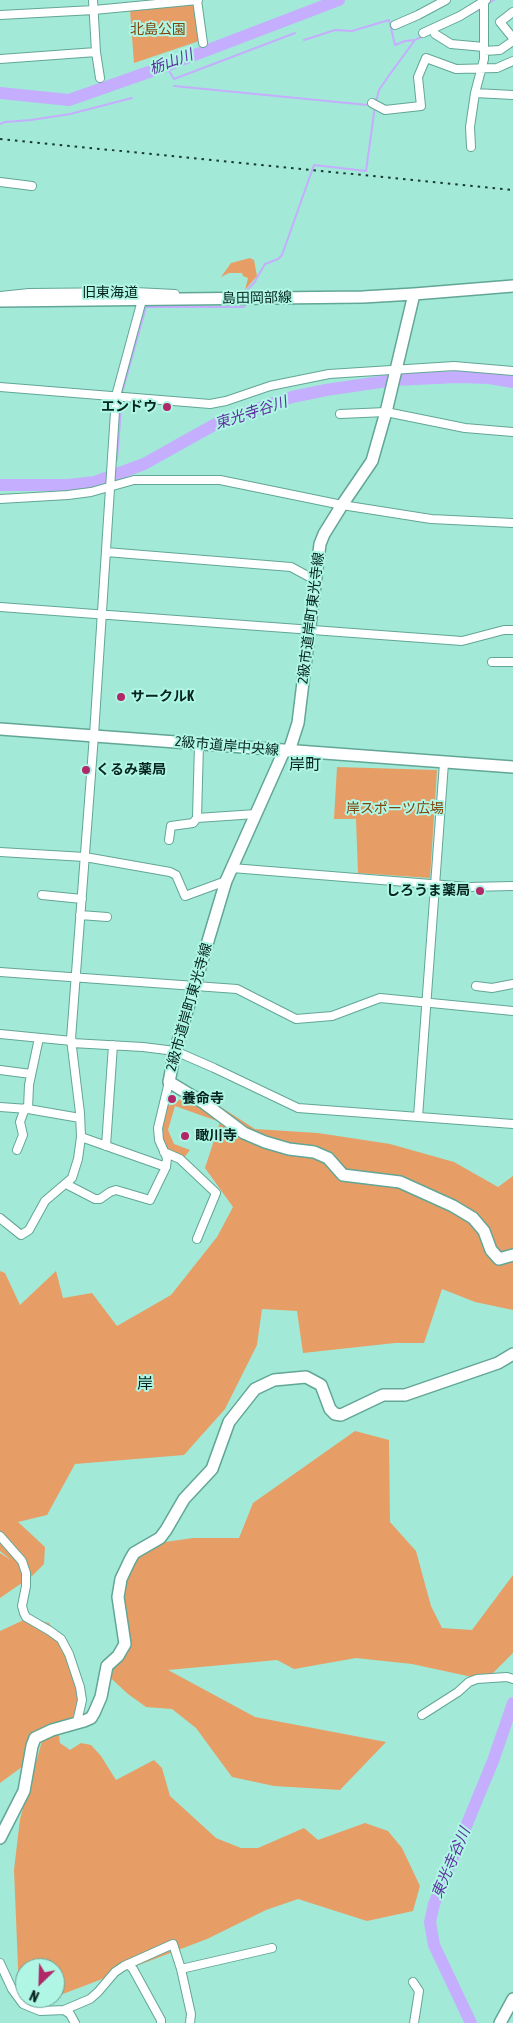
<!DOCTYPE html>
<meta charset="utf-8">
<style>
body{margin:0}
#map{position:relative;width:513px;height:2023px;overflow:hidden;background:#a3e9d7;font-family:"Asap Condensed",sans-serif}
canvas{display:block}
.north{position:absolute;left:15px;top:1958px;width:50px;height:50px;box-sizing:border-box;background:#b0f6e4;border:1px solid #6ca295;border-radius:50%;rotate:204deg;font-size:14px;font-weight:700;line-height:20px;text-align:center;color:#06241e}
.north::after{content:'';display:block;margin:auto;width:18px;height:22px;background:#b12868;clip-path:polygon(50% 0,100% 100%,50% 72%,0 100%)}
</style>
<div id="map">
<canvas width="513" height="2023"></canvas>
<div class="north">N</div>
</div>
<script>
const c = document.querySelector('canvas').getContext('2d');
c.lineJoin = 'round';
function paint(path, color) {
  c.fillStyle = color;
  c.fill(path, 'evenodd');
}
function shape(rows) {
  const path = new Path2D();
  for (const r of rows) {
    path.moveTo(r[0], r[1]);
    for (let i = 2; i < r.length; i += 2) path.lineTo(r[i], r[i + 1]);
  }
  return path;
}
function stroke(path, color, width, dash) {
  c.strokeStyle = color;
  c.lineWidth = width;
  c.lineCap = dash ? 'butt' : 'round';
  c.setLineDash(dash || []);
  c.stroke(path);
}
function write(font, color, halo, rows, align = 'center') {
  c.font = font + ' "Asap Condensed","Noto Sans JP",sans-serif';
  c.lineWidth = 4;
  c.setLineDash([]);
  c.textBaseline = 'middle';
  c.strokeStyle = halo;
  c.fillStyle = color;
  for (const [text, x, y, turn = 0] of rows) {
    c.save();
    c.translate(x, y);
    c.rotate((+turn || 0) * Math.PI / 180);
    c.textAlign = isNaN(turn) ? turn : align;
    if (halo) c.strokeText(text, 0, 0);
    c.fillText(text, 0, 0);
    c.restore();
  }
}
paint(shape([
 [194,3,199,41,134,63,130,10],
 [250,258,254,260,257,276,245,290,248,278,243,276,242,273,229,273,221,277,231,263],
 [337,767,437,770,430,878,358,873,356,819,334,819],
 [196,1091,255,1129,318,1133,390,1144,454,1162,498,1187,513,1176,513,1310,475,1302,442,1289,424,1343,395,1343,303,1353,297,1311,262,1309,257,1345,225,1409,184,1455,75,1464,47,1515,18,1522,45,1547,44,1564,32,1576,0,1598,0,1553,11,1560,0,1551,0,1271,5,1273,20,1305,56,1271,63,1298,92,1293,117,1326,171,1295,217,1237,233,1207,205,1168,220,1122,175,1106,168,1130,174,1144,190,1150,183,1159,166,1149,160,1131,168,1106],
 [355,1431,389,1440,390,1522,416,1551,431,1606,442,1628,472,1630,513,1575,513,1653,486,1680,412,1664,356,1658,294,1669,277,1660,168,1670,255,1717,386,1742,340,1790,274,1786,232,1777,196,1728,172,1709,146,1707,128,1694,102,1670,127,1646,117,1586,139,1553,165,1542,193,1538,239,1538,253,1503],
 [28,1618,49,1623,73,1661,79,1689,76,1711,69,1723,39,1736,26,1764,0,1783,0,1631],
 [58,1728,60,1743,70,1750,81,1743,91,1745,101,1756,116,1780,154,1760,162,1768,170,1796,216,1838,241,1848,258,1848,304,1828,318,1840,365,1823,388,1831,402,1848,420,1886,413,1911,367,1921,298,1899,266,1910,207,1939,55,1997,55,1968,25,1968,25,1994,19,1991,14,1870,20,1819,44,1734]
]), '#e69e66');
stroke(shape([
 [486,5,494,0],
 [468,15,482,8],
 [304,40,335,30,352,31,389,20,395,45,405,41,415,40],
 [166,66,174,79,295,33],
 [174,86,368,105],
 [376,102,379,90,390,74,415,40,423,36],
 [0,124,5,122,31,120,70,114,132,98],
 [247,294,248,289,254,283,265,264,278,259,282,255,314,165,366,171,375,106],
 [122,393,146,307,244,307,245,303],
 [117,460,122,398]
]), '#c5aefe', 2);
stroke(shape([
 [0,93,69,100,166,66,339,0],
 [0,485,68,485,95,482,144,464,221,421,292,397,326,390,394,380,458,377,489,378,513,382],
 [471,2023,434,1945,430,1922,434,1904,493,1761,513,1703]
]), '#c5aefe', 12);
const street = shape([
 [197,0,203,43],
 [513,12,500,22,513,38],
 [0,15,94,10,198,0],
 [395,25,418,15,446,0],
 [423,33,460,16,486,0],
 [435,34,451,44,484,47],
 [484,51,500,50,513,41],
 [96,52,100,78],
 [0,59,96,52,93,0],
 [475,93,513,95],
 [372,103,385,110,421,106,418,77,426,58,456,69,497,68,513,61],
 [471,147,470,127,475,93,484,59,484,1],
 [0,182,32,186],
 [0,296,29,293,135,292,175,294],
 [0,387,210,404,226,401,270,386,329,374,454,366,513,371],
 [340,414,386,412,465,428,513,432],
 [0,499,68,495,91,492,134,480,220,480,342,505,431,519,513,523],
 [106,552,291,567,315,580],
 [0,607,462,641,504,630,513,630],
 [492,662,513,662],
 [199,744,197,818,256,814],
 [169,840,171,826,193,823,197,818],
 [0,852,85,857,170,872,176,875,185,896,226,881],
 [232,868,468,887,513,886],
 [42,895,82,899],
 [80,915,107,917],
 [0,972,237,989,296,1019,332,1016,380,998,513,1011],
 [476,986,492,988,513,984],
 [0,1034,72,1041],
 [72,1043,143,1047,175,1051,214,1068,298,1108,513,1124],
 [0,1070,31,1074],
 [0,1107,28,1109,80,1118],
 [28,1109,29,1085,39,1038],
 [418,1117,444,763],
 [81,1137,166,1167],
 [106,1146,113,1045],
 [17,1150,23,1135,20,1122,25,1108],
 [164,1152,180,1159,216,1193,197,1239],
 [66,1184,95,1199,100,1199,110,1192,116,1190,150,1200,166,1167,167,1158,159,1140,158,1128,169,1082],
 [0,1218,21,1235,29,1230,45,1201,72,1178,78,1159,81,1137,80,1113,71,1039,94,735,116,396,142,300],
 [0,1536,22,1561,26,1573,26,1586,22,1606,24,1613,26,1617,50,1631,61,1639,69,1654,80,1687,82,1700,77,1722],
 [422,1715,458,1692,469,1682,477,1679,507,1677,513,1679],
 [0,1963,12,1989,23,2004,40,2011,64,2010,70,2014,75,2023],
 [128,1964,133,1969,161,2020,161,2023],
 [181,1969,272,1948],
 [413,1982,419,1991,414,2023],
 [64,2010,90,1999,98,1992,115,1972,124,1966,173,1944,181,1969,191,2014,190,2023]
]);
const secondary = shape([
 [0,301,363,297,414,294,513,286],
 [0,729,513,767],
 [284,751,226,881,175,1051,169,1082,204,1103,244,1133,265,1142,289,1149,314,1152,328,1158,343,1175,400,1182,453,1206,473,1218,484,1231,491,1250,499,1259,513,1255],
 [289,751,298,723,320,544,324,534,342,505,372,461,386,412,414,294],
 [0,1838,24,1791,32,1746,35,1738,52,1730,84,1721,91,1718,94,1713,101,1697,107,1666,118,1656,125,1644,118,1597,121,1579,130,1560,134,1553,160,1538,166,1530,184,1499,212,1469,229,1422,255,1389,274,1380,306,1377,321,1385,330,1409,335,1414,341,1415,383,1395,405,1395,498,1363,513,1354],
 [500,2023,513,1999]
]);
stroke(street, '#62a696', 10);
stroke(secondary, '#62a696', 14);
stroke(street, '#fff', 8);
stroke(secondary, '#fff', 11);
stroke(shape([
 [0,139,513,190]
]), '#173932', 2, [2.5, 5]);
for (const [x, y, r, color] of [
 [167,407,5,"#b12868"],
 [121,697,5,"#b12868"],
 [86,770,5,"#b12868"],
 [480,891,5,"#b12868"],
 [172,1099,5,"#b12868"],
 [185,1136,5,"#b12868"]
]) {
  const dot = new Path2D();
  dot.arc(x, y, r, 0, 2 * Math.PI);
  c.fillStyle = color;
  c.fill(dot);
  stroke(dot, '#b0f6e4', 2);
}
write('14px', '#80450d', '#b0f6e4', [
 ["北島公園",158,30],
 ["岸スポーツ広場",395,809]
]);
write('14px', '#06241e', '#b0f6e4', [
 ["旧東海道",110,293],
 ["島田岡部線",257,298,-1],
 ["2級市道岸町東光寺線",311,618,-83],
 ["2級市道岸中央線",227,746,5],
 ["2級市道岸町東光寺線",189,1007,-74]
]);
write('bold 14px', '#06241e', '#b0f6e4', [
 ["エンドウ",157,407,"right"],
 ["サークルK",131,697],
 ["くるみ薬局",96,770],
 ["しろうま薬局",470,891,"right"],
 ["養命寺",182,1099],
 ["瞰川寺",195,1136]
], 'left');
write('italic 15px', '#5f31a2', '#b0f6e4', [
 ["栃山川",171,62,-20],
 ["東光寺谷川",251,413,-18],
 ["東光寺谷川",451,1863,-67]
]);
write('16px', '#06241e', '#b0f6e4', [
 ["岸町",305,765],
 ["岸",145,1384]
]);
</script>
